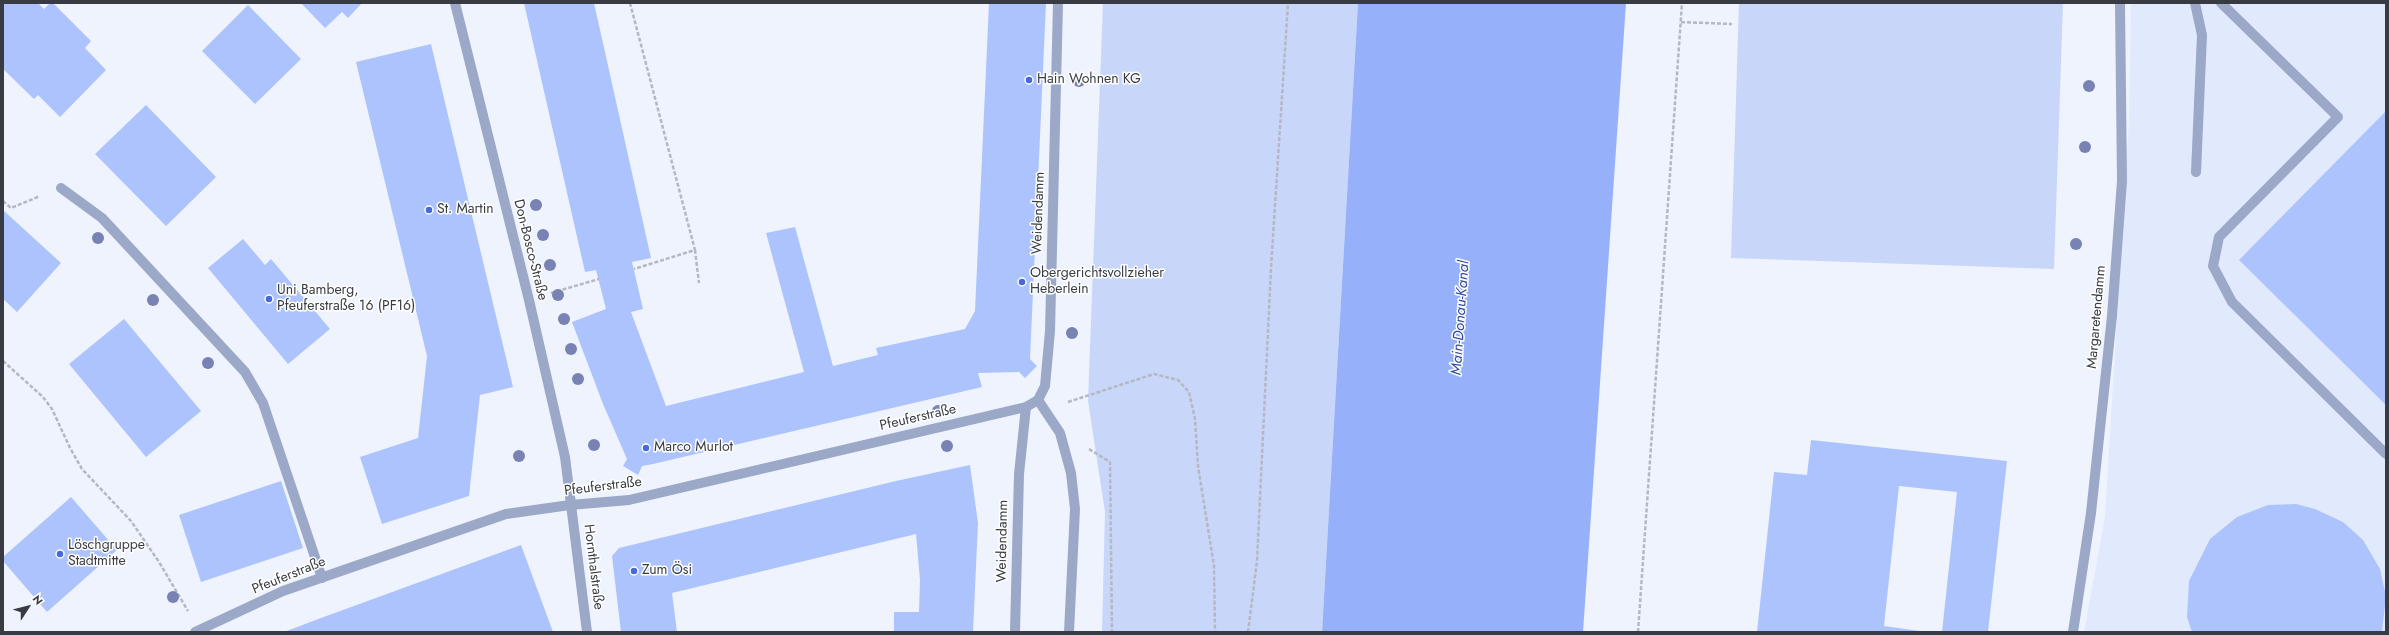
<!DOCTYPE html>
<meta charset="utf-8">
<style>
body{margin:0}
#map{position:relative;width:2389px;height:635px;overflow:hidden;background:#eff3fd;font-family:Jost,sans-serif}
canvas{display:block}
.frame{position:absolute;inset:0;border:4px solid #383b41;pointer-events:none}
.north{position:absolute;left:8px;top:587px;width:40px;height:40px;-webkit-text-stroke:3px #fff;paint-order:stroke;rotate:54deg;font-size:11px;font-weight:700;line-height:16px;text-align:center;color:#383b41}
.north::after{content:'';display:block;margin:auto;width:14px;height:18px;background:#383b41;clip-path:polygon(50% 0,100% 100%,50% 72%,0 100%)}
</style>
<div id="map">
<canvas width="2389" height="635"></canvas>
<div class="frame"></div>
<div class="north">N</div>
</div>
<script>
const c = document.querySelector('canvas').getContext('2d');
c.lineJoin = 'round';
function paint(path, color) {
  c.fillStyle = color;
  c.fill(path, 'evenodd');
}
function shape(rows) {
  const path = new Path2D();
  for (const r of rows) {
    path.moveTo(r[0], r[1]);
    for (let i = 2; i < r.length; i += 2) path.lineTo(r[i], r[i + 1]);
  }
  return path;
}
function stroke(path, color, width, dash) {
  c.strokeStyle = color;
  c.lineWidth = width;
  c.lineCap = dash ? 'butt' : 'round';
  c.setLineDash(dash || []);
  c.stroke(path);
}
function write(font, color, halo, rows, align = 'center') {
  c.font = font + ' Jost,sans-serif';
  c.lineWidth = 3;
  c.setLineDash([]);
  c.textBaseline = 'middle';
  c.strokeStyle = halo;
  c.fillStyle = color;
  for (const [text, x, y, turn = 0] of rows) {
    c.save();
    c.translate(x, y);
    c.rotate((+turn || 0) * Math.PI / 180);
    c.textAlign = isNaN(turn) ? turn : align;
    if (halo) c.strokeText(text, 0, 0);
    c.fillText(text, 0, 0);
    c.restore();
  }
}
paint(shape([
 [2131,3,2386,3,2386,632,2084,632,2105,517,2129,121]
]), '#e1e9fc');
paint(shape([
 [1103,3,1358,3,1322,632,1102,632,1105,512,1088,401],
 [1739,3,2063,3,2054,269,1731,258]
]), '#c7d6f9');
paint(shape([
 [1358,3,1626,3,1583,632,1322,632]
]), '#96b1f9');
paint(shape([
 [3,3,38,3,44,9,50,3,53,3,91,41,85,48,106,70,60,117,38,95,34,99,3,69],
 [301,3,362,3,348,18,342,12,325,28],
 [524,3,594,3,651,258,632,262,643,309,631,312,666,406,804,372,766,233,795,227,833,366,878,355,876,348,965,329,975,311,989,3,1046,3,1030,359,1037,366,1025,378,1019,372,978,373,982,387,653,464,642,466,638,475,623,466,627,459,603,404,572,322,606,309,596,270,585,272],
 [248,5,301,59,255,104,202,51],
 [431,44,513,387,480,395,469,496,382,524,360,457,418,438,427,356,356,62],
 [146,105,216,177,166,226,95,154],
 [2386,111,2386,405,2239,260],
 [3,210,61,263,17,312,3,299],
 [243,239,265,265,271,259,330,329,288,364,208,268],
 [124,319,201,411,146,457,69,364],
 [1811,440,2007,461,1988,632,1942,632,1957,492,1899,486,1884,626,1927,632,1757,632,1774,472,1807,475],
 [970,465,978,523,973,632,894,632,894,612,919,612,920,580,916,534,672,593,677,632,621,632,612,556,619,548,896,481],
 [281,481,303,548,201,582,179,515],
 [71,497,117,550,47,612,3,561,3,557],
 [2296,504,2315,509,2343,522,2363,540,2380,569,2386,596,2382,632,2192,632,2187,617,2189,581,2210,539,2237,517,2268,505],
 [521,545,553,632,284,632,321,618]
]), '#acc3fd');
stroke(shape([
 [630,3,695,250,634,269],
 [1681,22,1732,24],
 [3,201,11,208,40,196],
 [695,250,699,283],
 [551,293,599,279],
 [3,361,43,397,52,409,70,448,82,469,131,521,159,562,188,611],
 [1068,402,1154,374,1178,380,1189,392,1195,419,1198,466,1214,566,1215,632],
 [1089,449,1110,462,1112,632],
 [1248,632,1257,561,1271,268,1288,3],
 [1638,632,1682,3]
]), '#b4b8c1', 2.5, [4, 2]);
stroke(shape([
 [2195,3,2202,35,2196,172],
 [2221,3,2338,117,2219,237,2213,266,2232,302,2386,454],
 [61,188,102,218,245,372,263,403,322,578],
 [1038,400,1060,433,1071,473,1075,509,1069,632]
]), '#9ba8c8', 10);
stroke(shape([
 [455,3,529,300,565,457,587,632],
 [195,632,283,591,506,514,570,505,629,500,1026,407,1038,400,1045,386,1050,331,1058,3],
 [1015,632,1019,474,1026,407]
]), '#9ba8c8', 10);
stroke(shape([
 [2073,632,2091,513,2112,316,2122,181,2120,3]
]), '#9ba8c8', 10);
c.fillStyle = '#7882b3';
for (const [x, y] of [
 [1079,81],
 [2089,86],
 [2085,147],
 [536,205],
 [543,235],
 [98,238],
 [2076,244],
 [550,265],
 [558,295],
 [153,300],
 [564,319],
 [1072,333],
 [571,349],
 [208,363],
 [578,379],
 [938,411],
 [594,445],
 [947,446],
 [519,456],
 [173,597]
]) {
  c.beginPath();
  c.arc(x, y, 6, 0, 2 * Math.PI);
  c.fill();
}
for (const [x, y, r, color] of [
 [1029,80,4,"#4869dc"],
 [429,210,4,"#4869dc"],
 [1022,282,4,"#4869dc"],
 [269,299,4,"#4869dc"],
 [646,448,4,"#4869dc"],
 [60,554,4,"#4869dc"],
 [634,571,4,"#4869dc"]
]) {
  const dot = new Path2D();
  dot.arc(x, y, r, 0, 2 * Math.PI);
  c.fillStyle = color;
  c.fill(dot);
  stroke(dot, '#fff', 1.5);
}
write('14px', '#383b41', '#fff', [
 ["Hain Wohnen KG",1037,80],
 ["St. Martin",437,210],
 ["Obergerichtsvollzieher",1030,274],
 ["Heberlein",1030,290],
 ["Uni Bamberg,",277,291],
 ["Pfeuferstraße 16 (PF16)",277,307],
 ["Marco Murlot",654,448],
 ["Löschgruppe",68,546],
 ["Stadtmitte",68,562],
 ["Zum Ösi",642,571]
], 'left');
write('14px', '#383b41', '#fff', [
 ["Weidendamm",1039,213,-88],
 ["Don-Bosco-Straße",530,250,76],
 ["Margaretendamm",2097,317,-85],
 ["Pfeuferstraße",918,418,-13],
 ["Pfeuferstraße",603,487,-7],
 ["Weidendamm",1003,541,-89],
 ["Hornthalstraße",593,567,83],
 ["Pfeuferstraße",289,576,-22]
]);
write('italic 15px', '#324a9d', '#fff', [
 ["Main-Donau-Kanal",1461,318,-86]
]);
</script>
